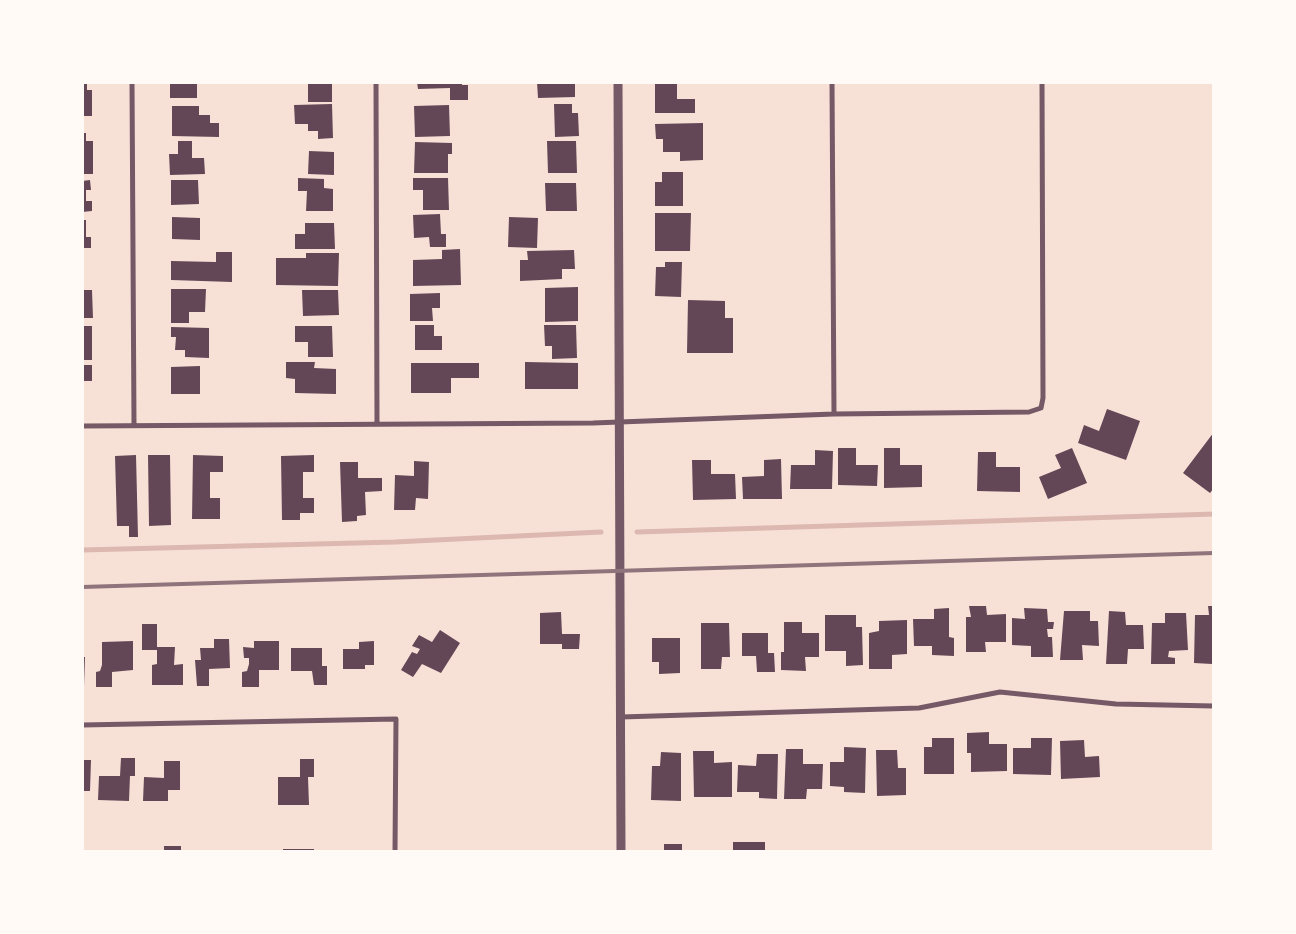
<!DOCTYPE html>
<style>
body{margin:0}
#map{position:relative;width:1296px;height:934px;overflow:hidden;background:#f7e1d7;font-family:Jost,sans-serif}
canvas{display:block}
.frame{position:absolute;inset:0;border:84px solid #fffaf5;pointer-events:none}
</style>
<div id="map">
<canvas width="1296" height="934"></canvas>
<div class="frame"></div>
</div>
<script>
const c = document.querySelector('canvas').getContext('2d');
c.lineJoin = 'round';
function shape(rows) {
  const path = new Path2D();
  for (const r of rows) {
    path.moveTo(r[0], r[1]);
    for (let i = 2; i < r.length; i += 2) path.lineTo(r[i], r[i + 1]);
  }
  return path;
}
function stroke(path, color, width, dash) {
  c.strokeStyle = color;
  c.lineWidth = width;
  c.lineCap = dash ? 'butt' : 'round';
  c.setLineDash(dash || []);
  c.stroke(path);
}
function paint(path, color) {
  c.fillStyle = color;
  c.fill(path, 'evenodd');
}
stroke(shape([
 [637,532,1214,514],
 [82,550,395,542,601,532]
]), '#dcb8b0', 5);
paint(shape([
 [82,82,87,82,87,90,92,90,92,116,82,116],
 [170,82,197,82,197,98,170,98],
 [308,82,332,82,332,102,308,102],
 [417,82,462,82,462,85,468,85,468,100,450,100,450,88,418,89],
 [537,82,575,82,575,97,538,98],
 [655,82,677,82,677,99,695,99,695,113,655,113],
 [332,104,333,138,318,139,318,131,308,131,308,124,295,124,294,105],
 [554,104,572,104,572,113,578,113,579,136,555,137],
 [449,105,450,136,415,137,414,106],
 [172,106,199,106,199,115,210,115,210,123,219,123,219,137,172,136],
 [703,123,703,160,680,161,680,152,663,152,663,139,656,139,655,124],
 [82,133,86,133,86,141,93,141,93,174,82,174],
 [178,141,192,141,192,158,204,158,205,174,170,175,169,154,178,154],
 [547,141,576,141,577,173,548,173],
 [415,142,452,143,452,154,448,154,448,173,414,173],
 [309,151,334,152,334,175,308,174],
 [662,172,683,172,683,206,655,206,655,182,662,182],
 [298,178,324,179,324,188,333,189,333,211,306,211,307,191,298,191],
 [413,178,448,178,449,210,423,210,423,190,413,190],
 [90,180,91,190,86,190,86,201,92,201,92,211,82,212,82,181],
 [171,180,198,180,199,204,171,205],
 [545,183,576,183,577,211,546,211],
 [655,213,691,213,690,251,655,251],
 [440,214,441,234,446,234,446,247,430,247,429,237,414,238,413,215],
 [172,217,200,218,200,240,172,239],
 [509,217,538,218,537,248,508,247],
 [82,220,86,220,86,237,91,237,91,248,82,248],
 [305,223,334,223,335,249,295,249,295,234,305,234],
 [460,249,461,285,413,286,413,260,442,259,442,250],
 [574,250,575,269,562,269,562,279,520,281,520,260,528,260,527,251],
 [216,252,232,252,232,282,171,280,171,261,216,262],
 [306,253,339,253,338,286,276,285,276,258,306,258],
 [665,262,682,262,681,297,655,296,656,267,665,267],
 [578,287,578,321,545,322,545,288],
 [171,289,206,289,205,312,189,312,189,323,171,323],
 [82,290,92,290,93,318,82,318],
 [302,290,338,290,339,315,303,316],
 [440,293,440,308,432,308,433,321,410,321,410,294],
 [688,300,725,301,725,318,733,318,733,353,687,353],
 [415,325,434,325,434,336,442,336,442,350,415,350],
 [544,325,576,325,577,358,552,359,552,346,545,346],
 [82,326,92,326,92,360,82,360],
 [295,326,332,326,333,357,308,357,308,342,295,342],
 [171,327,209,328,209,358,185,357,185,350,175,350,176,337,171,337],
 [286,362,315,362,314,368,336,369,336,394,295,393,295,379,286,378],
 [525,362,578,363,578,389,525,389],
 [411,363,479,363,479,378,451,378,451,393,411,393],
 [82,365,92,365,92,381,82,381],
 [200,366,200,394,171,394,171,367],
 [1107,409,1140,421,1126,460,1078,443,1084,425,1099,431],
 [1214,432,1214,488,1210,493,1183,473],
 [838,448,856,448,856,465,878,465,877,486,838,485],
 [884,448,900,448,900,465,922,465,922,487,884,488],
 [1072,448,1087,483,1048,499,1039,477,1061,468,1055,455],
 [815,450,833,451,832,489,790,489,791,465,815,465],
 [978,452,996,452,996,467,1020,467,1020,492,977,491],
 [136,455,138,537,129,537,129,526,117,526,115,456],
 [148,455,170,455,171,525,149,526],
 [193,455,223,456,223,472,210,472,210,498,220,498,220,519,192,519],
 [314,455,314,472,303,472,303,498,314,498,314,513,300,513,300,520,282,520,281,456],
 [781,459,782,499,743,499,742,477,764,476,764,460],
 [692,460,711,460,711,474,735,474,736,499,693,500],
 [414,461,429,462,428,499,416,498,415,510,394,510,395,475,414,476],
 [340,462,358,462,358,478,382,478,382,491,365,492,366,515,357,516,357,521,342,522],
 [969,606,986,606,987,615,1006,614,1006,642,985,642,986,652,966,652,966,617,971,617],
 [1208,606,1214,606,1212,664,1194,663,1195,615,1209,615],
 [949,608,949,637,954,638,954,656,932,655,932,646,914,646,913,619,934,619,934,609],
 [1024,608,1047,609,1048,622,1054,622,1053,629,1047,629,1048,637,1052,637,1053,657,1031,657,1031,646,1012,645,1012,618,1025,619],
 [1064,611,1090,611,1090,621,1098,621,1099,646,1082,645,1083,660,1060,660],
 [1109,611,1125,612,1126,625,1143,625,1144,649,1128,649,1127,664,1106,664],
 [561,612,562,634,580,634,579,649,562,649,562,644,540,644,540,613],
 [1165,613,1186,613,1188,650,1169,651,1168,657,1175,658,1175,664,1151,664,1152,623,1165,623],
 [825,615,856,615,856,627,862,627,863,665,846,666,846,651,825,651],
 [907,620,907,654,892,655,892,669,869,669,869,633,879,631,879,621],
 [784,622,802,622,802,633,819,633,819,657,805,657,806,671,781,670,781,652,784,652],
 [701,623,729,623,730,657,722,657,721,669,701,669],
 [142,624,157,624,157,647,175,647,174,665,183,664,183,685,152,685,152,665,157,664,157,650,142,650],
 [440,630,460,643,441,673,422,664,413,677,401,670,412,652,417,654,420,649,412,646,419,635,432,642],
 [742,633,768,633,768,653,774,653,775,672,757,672,756,656,742,656],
 [652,638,680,638,680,673,659,674,659,662,652,662],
 [214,639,229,639,230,668,209,669,209,686,197,686,195,660,201,660,200,648,214,648],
 [133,641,133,670,112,672,112,687,96,687,96,672,100,671,102,665,102,642],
 [254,641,279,641,279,670,259,670,259,687,242,687,242,672,247,671,249,664,249,658,244,658,243,647,254,648],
 [374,641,374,665,365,665,365,669,343,669,343,649,359,649,359,642],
 [291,648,322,648,322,666,327,666,327,685,314,685,312,671,291,671],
 [82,657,85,657,84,686,82,686],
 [989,732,989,744,1007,744,1007,771,971,772,971,753,967,753,967,733],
 [932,738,954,738,954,774,924,774,924,747,932,747],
 [1031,738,1052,738,1051,775,1013,774,1013,748,1031,748],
 [1084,740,1085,757,1099,756,1100,777,1061,779,1060,741],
 [844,747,866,748,865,793,844,792,844,787,830,786,830,762,844,762],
 [786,749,803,749,803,764,823,764,822,789,807,789,806,799,784,799],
 [876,750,897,750,898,768,906,768,906,795,877,796],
 [693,751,714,751,714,763,732,762,732,797,694,797],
 [661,752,681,753,681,801,651,800,652,766,660,766],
 [757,754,778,754,777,799,759,798,759,792,737,792,738,765,756,766],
 [121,758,135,758,135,776,130,776,129,801,98,800,99,776,120,776],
 [300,759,314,759,314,777,308,777,309,805,278,805,278,777,300,777],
 [82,760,91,760,90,791,82,791],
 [164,761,180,761,180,790,168,790,168,801,143,801,144,777,164,778],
 [733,842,765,842,765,852,733,852],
 [664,844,682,844,682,852,664,852],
 [164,846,181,846,181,852,164,852],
 [283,849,314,849,314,852,283,852]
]), '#644757');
stroke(shape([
 [132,82,134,425],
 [376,82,377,424],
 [832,82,834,414],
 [82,426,593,423,834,414,1029,412,1041,408,1043,398,1042,82],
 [621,717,919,708,1000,692,1116,704,1214,706],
 [82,725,396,719,395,852]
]), '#755966', 5);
stroke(shape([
 [618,82,621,852]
]), '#755966', 9);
stroke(shape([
 [82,587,1214,553]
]), '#8f747c', 4);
</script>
